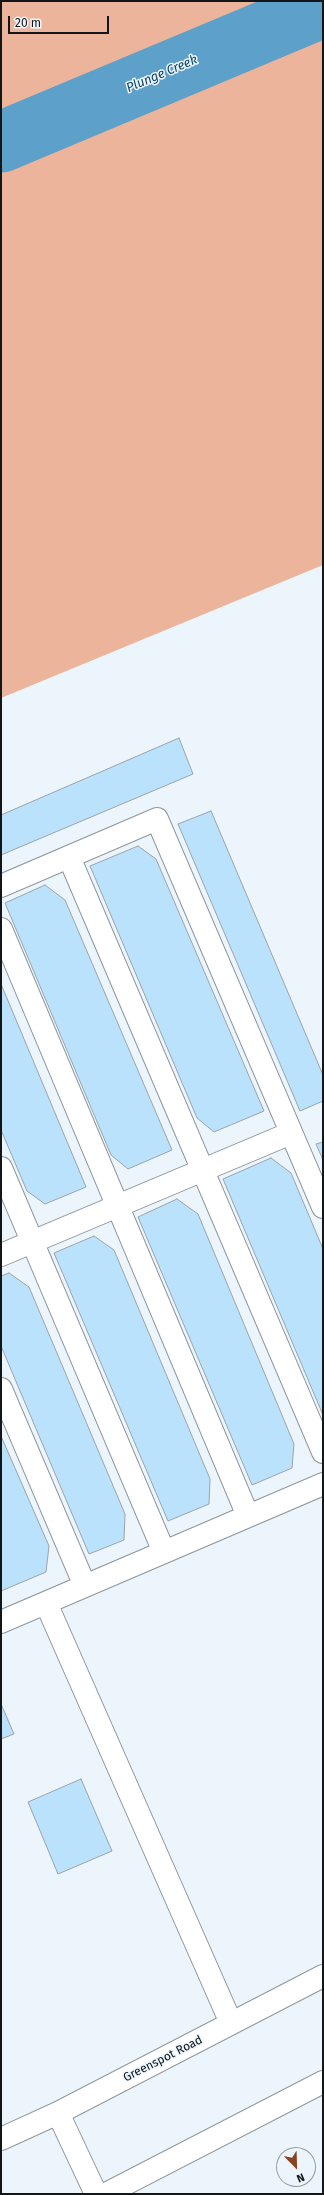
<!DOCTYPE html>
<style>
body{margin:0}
#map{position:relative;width:324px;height:2195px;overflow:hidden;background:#ecf5fb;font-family:"Fira Sans",sans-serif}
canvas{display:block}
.frame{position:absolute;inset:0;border:2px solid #131618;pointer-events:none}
.north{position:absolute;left:276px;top:2147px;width:40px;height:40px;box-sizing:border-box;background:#ecf5fb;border:1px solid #959ca0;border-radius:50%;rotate:157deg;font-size:11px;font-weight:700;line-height:16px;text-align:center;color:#131618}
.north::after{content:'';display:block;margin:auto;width:14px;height:18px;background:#8a4320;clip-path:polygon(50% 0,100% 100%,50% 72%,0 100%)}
.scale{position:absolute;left:8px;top:16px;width:101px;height:18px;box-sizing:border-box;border:2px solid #131618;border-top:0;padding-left:5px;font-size:12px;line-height:14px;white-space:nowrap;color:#131618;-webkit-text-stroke:3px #ecf5fb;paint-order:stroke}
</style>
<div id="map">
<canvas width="324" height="2195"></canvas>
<div class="frame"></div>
<div class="north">N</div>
<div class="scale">20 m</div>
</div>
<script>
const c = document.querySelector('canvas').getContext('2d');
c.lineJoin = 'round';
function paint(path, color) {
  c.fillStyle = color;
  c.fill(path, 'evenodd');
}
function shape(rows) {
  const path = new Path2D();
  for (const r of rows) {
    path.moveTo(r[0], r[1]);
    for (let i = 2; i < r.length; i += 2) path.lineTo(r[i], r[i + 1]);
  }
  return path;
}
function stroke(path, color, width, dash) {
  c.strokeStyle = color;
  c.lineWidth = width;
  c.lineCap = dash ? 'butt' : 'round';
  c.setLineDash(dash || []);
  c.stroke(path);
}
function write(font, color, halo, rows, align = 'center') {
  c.font = font + ' "Fira Sans",sans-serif';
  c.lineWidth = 3;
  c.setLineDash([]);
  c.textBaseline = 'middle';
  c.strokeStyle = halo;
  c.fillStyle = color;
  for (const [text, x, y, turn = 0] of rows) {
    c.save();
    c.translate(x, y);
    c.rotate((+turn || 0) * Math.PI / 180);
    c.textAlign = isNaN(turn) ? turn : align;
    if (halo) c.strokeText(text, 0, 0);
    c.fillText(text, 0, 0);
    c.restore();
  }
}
paint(shape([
 [1,1,323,1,323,565,1,698]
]), '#ecb49b');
stroke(shape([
 [1,142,323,7]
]), '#5da0c9', 61);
const building = shape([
 [179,738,193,774,1,855,1,815,179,738],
 [211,811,323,1075,323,1101,300,1111,178,824,211,811],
 [138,846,156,859,264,1111,214,1132,197,1118,90,866,138,846],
 [45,885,65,900,172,1150,128,1169,111,1155,5,903,45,885],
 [1,984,86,1187,45,1204,27,1191,1,1130,1,984],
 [323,1142,323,1160,316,1144,323,1142],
 [271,1158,291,1173,323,1249,323,1415,223,1179,271,1158],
 [177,1199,198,1214,294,1444,292,1468,252,1485,138,1217,177,1199],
 [94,1236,114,1250,210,1479,209,1504,168,1521,54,1253,94,1236],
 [9,1273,29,1287,125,1514,124,1540,89,1554,1,1346,1,1276,9,1273],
 [1,1436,49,1546,46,1572,1,1591,1,1436],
 [1,1704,14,1734,1,1739,1,1704],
 [81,1779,112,1851,58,1874,28,1802,81,1779]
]);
paint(building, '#bae2fc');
stroke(building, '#9ba3a9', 1);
const minor = shape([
 [69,857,323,1452],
 [1,886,157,819,323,1207],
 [1,929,248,1516],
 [1,1168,164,1552],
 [1,1255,291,1133],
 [1,1389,85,1586],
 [46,1603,231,2023],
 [1,1622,323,1484]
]);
const major = shape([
 [58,2113,96,2194],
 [1,2139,58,2113,323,1976],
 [106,2194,323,2082]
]);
stroke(minor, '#8e979c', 24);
stroke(major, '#8e979c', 24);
stroke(minor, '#fff', 22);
stroke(major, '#fff', 22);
write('12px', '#131618', '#ecf5fb', [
 ["Greenspot Road",163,2059,-27]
]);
write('italic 13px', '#0e4562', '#ecf5fb', [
 ["Plunge Creek",162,74,-23]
]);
</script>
